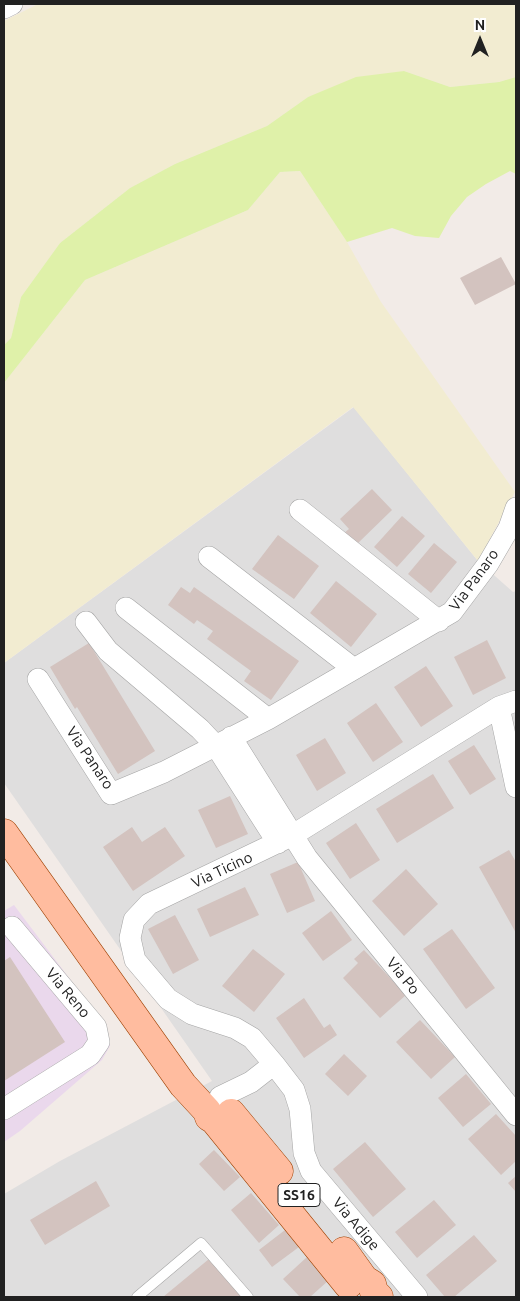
<!DOCTYPE html>
<style>
body{margin:0}
#map{position:relative;width:520px;height:1301px;overflow:hidden;background:#f2ebe7;font-family:Ubuntu,sans-serif}
canvas{display:block}
.frame{position:absolute;inset:0;border:5px solid #212121;pointer-events:none}
.north{position:absolute;left:455px;top:15px;width:50px;height:50px;-webkit-text-stroke:4px #fff;paint-order:stroke;rotate:0deg;font-size:14px;font-weight:700;line-height:20px;text-align:center;color:#212121}
.north::after{content:'';display:block;margin:auto;width:18px;height:22px;background:#212121;clip-path:polygon(50% 0,100% 100%,50% 72%,0 100%)}
</style>
<div id="map">
<canvas width="520" height="1301"></canvas>
<div class="frame"></div>
<div class="north">N</div>
</div>
<script>
const c = document.querySelector('canvas').getContext('2d');
c.lineJoin = 'round';
function paint(path, color) {
  c.fillStyle = color;
  c.fill(path, 'evenodd');
}
function shape(rows) {
  const path = new Path2D();
  for (const r of rows) {
    path.moveTo(r[0], r[1]);
    for (let i = 2; i < r.length; i += 2) path.lineTo(r[i], r[i + 1]);
  }
  return path;
}
function stroke(path, color, width, dash) {
  c.strokeStyle = color;
  c.lineWidth = width;
  c.lineCap = dash ? 'butt' : 'round';
  c.setLineDash(dash || []);
  c.stroke(path);
}
function write(font, color, halo, rows, align = 'center') {
  c.font = font + ' Ubuntu,sans-serif';
  c.lineWidth = 4;
  c.setLineDash([]);
  c.textBaseline = 'middle';
  c.strokeStyle = halo;
  c.fillStyle = color;
  for (const [text, x, y, turn = 0] of rows) {
    c.save();
    c.translate(x, y);
    c.rotate((+turn || 0) * Math.PI / 180);
    c.textAlign = isNaN(turn) ? turn : align;
    if (halo) c.strokeText(text, 0, 0);
    c.fillText(text, 0, 0);
    c.restore();
  }
}
paint(shape([
 [354,407,478,561,513,592,516,591,516,1297,4,1297,4,1194,60,1161,212,1081,4,783,4,663]
]), '#dfdede');
paint(shape([
 [14,905,106,1027,110,1046,102,1060,20,1131,4,1142,4,911]
]), '#ead8ec');
paint(shape([
 [38,4,516,4,516,77,499,82,450,87,404,71,308,97,267,126,175,164,130,188,60,243,21,297,11,338,4,345,4,21],
 [300,171,347,242,381,302,515,492,478,561,353,407,4,663,4,383,85,280,248,210,280,172]
]), '#f2ecd1');
paint(shape([
 [404,71,450,87,499,82,516,77,516,174,510,171,486,184,467,197,451,216,439,238,415,236,392,228,347,242,300,171,280,172,248,210,85,280,4,383,4,345,11,338,21,297,60,243,130,188,175,164,267,126,308,97,356,77]
]), '#dff1a9');
paint(shape([
 [501,257,516,284,475,305,460,278],
 [372,489,392,510,356,545,344,533,349,529,340,519],
 [402,516,425,536,397,567,374,547],
 [278,535,319,566,294,599,252,569],
 [434,543,457,562,431,593,408,574],
 [336,581,377,614,351,647,310,613],
 [181,587,190,593,194,587,299,661,271,700,244,681,251,671,207,639,213,631,197,620,194,624,168,605],
 [487,640,506,678,473,695,454,657],
 [89,643,155,751,118,774,77,707,75,709,50,667],
 [426,666,453,706,421,727,394,687],
 [376,703,403,742,373,762,347,723],
 [325,738,346,773,317,791,296,755],
 [474,745,496,779,470,795,448,761],
 [433,774,454,808,397,843,376,809],
 [230,796,248,834,216,848,198,810],
 [356,823,380,860,350,879,326,843],
 [132,827,142,842,165,827,185,856,133,891,103,847],
 [509,850,516,862,516,933,479,867],
 [298,862,315,901,287,913,270,874],
 [406,869,438,904,404,936,372,901],
 [245,887,259,915,210,937,197,909],
 [331,911,352,940,323,961,302,933],
 [175,915,199,960,173,974,148,929],
 [452,929,495,988,466,1009,423,949],
 [253,949,285,974,254,1012,222,986],
 [364,950,406,995,380,1018,343,978,358,963,354,959],
 [10,957,65,1042,4,1081,4,961],
 [304,998,324,1028,330,1024,337,1035,304,1058,276,1018],
 [420,1020,455,1057,431,1079,396,1042],
 [344,1054,367,1076,348,1096,325,1074],
 [466,1074,491,1104,463,1127,438,1098],
 [496,1114,516,1136,516,1161,501,1175,468,1139],
 [365,1142,406,1189,373,1217,333,1169],
 [214,1150,240,1177,224,1191,199,1164],
 [516,1176,516,1192,508,1183],
 [96,1181,110,1206,45,1245,30,1220],
 [251,1193,279,1225,259,1243,231,1210],
 [434,1200,456,1225,417,1258,395,1232],
 [285,1230,299,1247,272,1267,259,1250],
 [474,1235,497,1261,454,1297,445,1297,426,1275],
 [307,1257,329,1280,310,1297,300,1297,283,1279],
 [209,1259,242,1297,163,1297]
]), '#d3c3bf');
const service = shape([
 [137,1297,201,1243,248,1297]
]);
const minor = shape([
 [4,8,12,4],
 [300,510,439,621],
 [209,557,354,669],
 [126,608,268,719],
 [86,622,108,651,200,729,216,746,278,843],
 [38,679,111,794,164,772,268,719,452,612,488,564,509,528,516,508],
 [499,707,516,787],
 [231,737,307,858,516,1115],
 [220,1097,251,1082,274,1064],
 [4,1109,90,1055,99,1042,96,1027,12,927],
 [417,1297,311,1171,304,1153,300,1109,294,1090,274,1064,252,1038,235,1028,192,1014,168,999,135,960,130,938,134,920,149,904,293,835,499,707,516,701]
]);
const primary = shape([
 [4,833,183,1085,207,1111,209,1117,214,1120,348,1285],
 [231,1113,279,1171],
 [344,1251,364,1279,372,1284,374,1292,379,1297]
]);
stroke(service, '#a5a5a5', 11);
stroke(minor, '#a5a5a5', 22);
stroke(primary, '#9e4000', 29);
stroke(service, '#fff', 10);
stroke(minor, '#fff', 21);
stroke(primary, '#ffbc9f', 28);
for (const [x, y, w] of [
 [299,1195,42]
]) {
  const box = new Path2D();
  box.roundRect(x - w / 2, y - 11.5, w, 23, 4);
  c.fillStyle = '#fff';
  c.fill(box);
  stroke(box, '#212121', 1);
}
write('bold 14px', '#212121', null, [
 ["SS16",299,1195]
]);
write('15px', '#212121', '#fff', [
 ["Via Panaro",474,580,-54],
 ["Via Panaro",90,758,56],
 ["Via Ticino",222,870,-25],
 ["Via Po",403,976,51],
 ["Via Reno",68,993,50],
 ["Via Adige",356,1224,50]
]);
</script>
